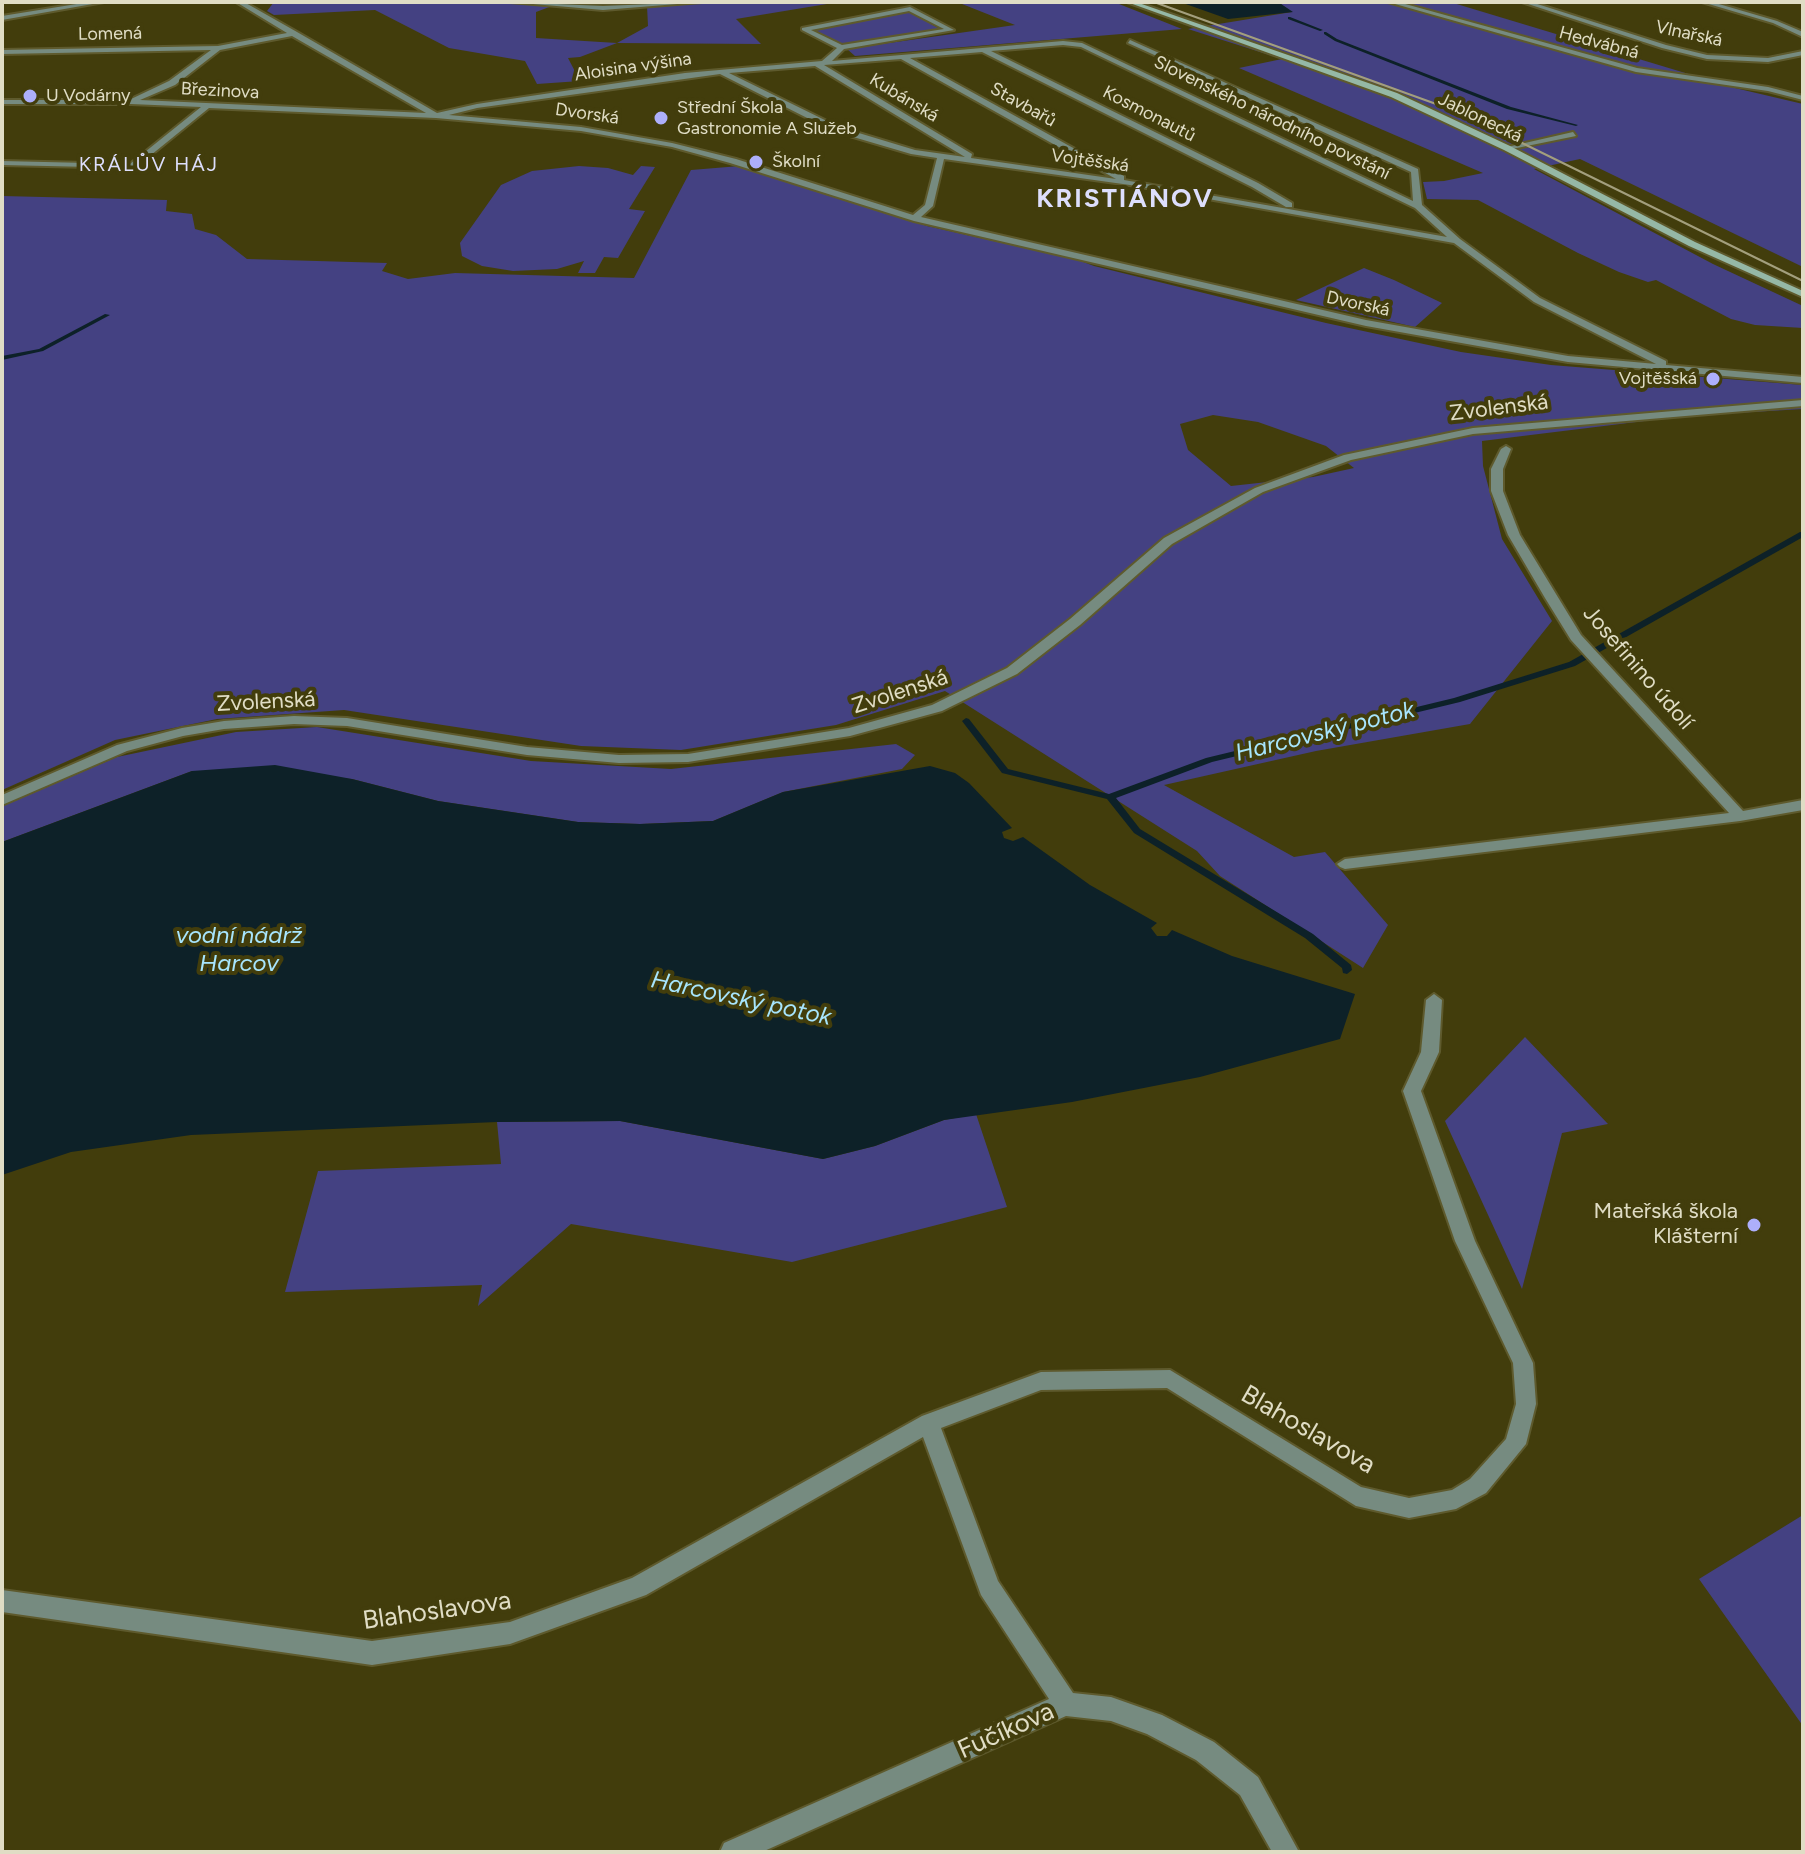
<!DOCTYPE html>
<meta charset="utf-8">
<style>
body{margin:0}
#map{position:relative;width:1805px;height:1854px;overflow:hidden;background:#423d0c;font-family:Figtree,sans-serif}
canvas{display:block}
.frame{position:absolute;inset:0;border:4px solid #e0ddc5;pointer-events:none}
</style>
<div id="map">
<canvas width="1805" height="1854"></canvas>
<div class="frame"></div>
</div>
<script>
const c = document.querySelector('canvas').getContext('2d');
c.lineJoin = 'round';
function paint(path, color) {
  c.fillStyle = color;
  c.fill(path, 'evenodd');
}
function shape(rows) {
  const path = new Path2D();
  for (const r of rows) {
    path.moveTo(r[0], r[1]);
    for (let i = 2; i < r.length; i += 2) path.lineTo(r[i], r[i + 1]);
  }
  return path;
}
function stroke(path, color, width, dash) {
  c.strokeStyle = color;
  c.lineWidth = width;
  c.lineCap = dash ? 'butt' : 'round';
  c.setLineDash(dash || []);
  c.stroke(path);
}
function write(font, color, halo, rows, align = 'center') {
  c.font = font + ' Figtree,sans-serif';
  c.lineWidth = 8;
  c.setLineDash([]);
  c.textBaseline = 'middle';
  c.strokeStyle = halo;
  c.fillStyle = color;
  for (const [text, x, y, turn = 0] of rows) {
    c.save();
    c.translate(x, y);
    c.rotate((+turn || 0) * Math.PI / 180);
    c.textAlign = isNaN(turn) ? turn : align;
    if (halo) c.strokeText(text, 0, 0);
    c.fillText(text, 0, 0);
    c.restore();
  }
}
paint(shape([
 [274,2,839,2,736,19,761,44,617,43,580,57,568,58,580,81,537,84,525,61,449,48,375,10,274,15,267,11],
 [552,6,647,6,648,26,617,43,536,38,536,12],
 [957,2,1114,2,1182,29,855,56,847,49,1015,25],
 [1278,2,1450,2,1735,88,1803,104,1803,267,1580,159,1534,169,1713,264,1803,306,1803,328,1755,325,1731,319,1656,280,1648,282,1619,272,1578,253,1478,200,1427,199,1423,182,1444,181,1483,173,1239,68,1282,59,1188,29,1292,12],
 [908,11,940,29,841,46,807,29],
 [579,166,608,168,633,175,641,166,655,167,629,209,645,211,618,258,604,257,595,273,578,273,584,261,557,269,513,271,482,266,462,256,460,243,501,185,532,171],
 [740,166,927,226,1078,260,1094,266,1326,323,1461,352,1551,365,1803,385,1803,409,1685,416,1482,441,1483,466,1502,539,1552,621,1470,724,1316,751,1164,785,1294,857,1325,852,1388,925,1363,968,1220,876,1197,851,945,691,836,725,681,750,581,746,344,710,217,719,115,740,2,790,2,196,167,200,166,211,192,214,195,229,216,235,247,259,387,263,382,271,408,279,455,273,634,278,691,170],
 [1213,415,1258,422,1326,446,1354,468,1313,477,1231,486,1188,450,1180,424],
 [1364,268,1394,280,1442,303,1415,327,1296,300],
 [317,727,531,761,671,769,896,744,915,755,902,769,783,792,713,821,640,824,578,822,438,801,352,779,192,771,2,842,2,806,117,757,236,732],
 [1525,1037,1608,1124,1562,1133,1522,1289,1445,1121],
 [976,1114,1007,1207,792,1262,571,1224,478,1306,482,1285,285,1292,318,1171,501,1164,497,1122,620,1121,823,1159,875,1146,944,1120],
 [1803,1515,1803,1726,1699,1579]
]), '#444182');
paint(shape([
 [1180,2,1278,2,1293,12,1228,19],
 [275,765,352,779,438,801,578,822,640,824,713,821,783,792,930,766,955,773,969,783,1012,828,1002,832,1004,838,1013,841,1023,837,1090,885,1157,923,1151,928,1157,936,1167,936,1172,930,1232,956,1355,994,1340,1039,1200,1077,1072,1102,944,1120,875,1146,823,1159,620,1121,497,1122,191,1135,71,1152,2,1175,2,842,192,771]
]), '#0d2128');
paint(shape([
 [1288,17,1290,17,1323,30,1320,31,1288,19,1288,17],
 [1324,32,1326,32,1337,39,1511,107,1578,125,1576,126,1507,109,1335,41,1324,34,1324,32],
 [105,314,110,315,43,351,2,360,2,356,39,349,105,314],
 [1800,532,1803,532,1803,537,1575,666,1460,702,1212,762,1116,798,1140,829,1313,934,1351,965,1352,970,1347,974,1343,973,1342,968,1305,938,1134,833,1107,799,1002,773,962,721,966,718,969,719,1008,769,1109,794,1206,758,1454,698,1569,662,1800,532]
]), '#0d2128');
const minor = shape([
 [89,2,104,2,2,20,2,16,89,2],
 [236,2,244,2,297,32,437,113,477,104,685,73,822,61,837,48,802,30,802,28,910,7,954,30,844,49,832,61,1063,41,1082,43,1413,201,1411,172,1128,43,1130,40,1418,169,1422,205,1460,239,1540,298,1666,361,1666,365,1803,377,1803,383,1568,362,1366,326,914,221,730,163,672,147,581,131,436,118,209,108,135,168,2,165,2,161,130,164,201,107,131,104,2,104,2,100,129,100,169,81,211,50,2,54,2,50,218,46,287,33,236,2],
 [909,11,944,29,842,45,811,30,909,11],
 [292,36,426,113,140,100,175,85,220,50,292,36],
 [1063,45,1081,47,1415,208,1447,237,1124,180,1124,176,910,58,982,52,1252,187,1286,207,1292,207,1292,203,1258,183,991,51,1063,45],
 [901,59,1116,179,971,158,972,154,824,65,901,59],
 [815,66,965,157,915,150,839,127,729,73,815,66],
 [720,74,833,131,911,154,937,158,925,205,913,215,736,159,672,143,581,127,449,115,477,108,720,74],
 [944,159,1130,185,1454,243,1534,302,1656,364,1568,356,1366,320,921,217,933,206,944,159],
 [1388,2,1398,2,1637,68,1768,87,1803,96,1803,100,1768,91,1636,72,1388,2],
 [1522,2,1531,2,1666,45,1707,55,1768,58,1803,51,1803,55,1768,62,1707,59,1662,48,1522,2],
 [1702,2,1712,2,1777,21,1803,32,1803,37,1773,23,1702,2],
 [1573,132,1576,136,1507,150,1503,148,1573,132],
 [1803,400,1803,406,1473,434,1351,460,1263,492,1172,544,1080,625,1017,674,942,711,850,736,688,762,619,763,527,755,347,726,294,724,224,729,183,736,127,751,2,805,2,795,117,745,182,728,224,721,294,716,347,718,527,747,619,755,688,754,849,728,932,705,1007,668,1070,619,1164,538,1255,488,1344,455,1473,428,1803,400],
 [1506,446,1511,449,1503,469,1503,491,1520,535,1581,635,1743,811,1803,800,1803,810,1740,821,1345,869,1340,867,1337,864,1345,859,1729,813,1571,640,1545,598,1508,535,1491,491,1491,469,1501,449,1506,446],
 [1434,994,1442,1000,1439,1052,1421,1091,1475,1241,1533,1363,1536,1404,1526,1444,1486,1493,1456,1509,1409,1518,1356,1506,1167,1388,1041,1390,941,1428,998,1581,1073,1693,1111,1697,1162,1715,1214,1742,1258,1777,1299,1852,1272,1852,1240,1795,1196,1760,1147,1734,1111,1721,1066,1716,762,1852,720,1852,724,1843,1049,1699,981,1595,923,1437,646,1595,510,1644,372,1665,2,1612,2,1590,372,1641,510,1622,632,1578,922,1416,1041,1372,1170,1370,1361,1487,1409,1498,1452,1490,1470,1479,1506,1439,1516,1404,1513,1363,1455,1241,1403,1091,1421,1052,1426,1000,1434,994]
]);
const tertiary = shape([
 [510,2,603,6,702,2,603,10,510,2]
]);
const secondary = shape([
 [1127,2,1136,2,1397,93,1510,146,1695,242,1803,291,1803,297,1689,246,1504,150,1391,97,1127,2]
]);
stroke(minor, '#5e5a2d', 4);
stroke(tertiary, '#5e5a2d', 4);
stroke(secondary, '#5e5a2d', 4);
paint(minor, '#768b80');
paint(tertiary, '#768b80');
paint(secondary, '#95b8a6');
stroke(shape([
 [1154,2,1461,113,1803,281]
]), '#a39f7d', 2);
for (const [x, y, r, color] of [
 [30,96,8,"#adaffb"],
 [661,118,8,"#adaffb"],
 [756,162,8,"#adaffb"],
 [1713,379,8,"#adaffb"],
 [1754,1225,8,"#adaffb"]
]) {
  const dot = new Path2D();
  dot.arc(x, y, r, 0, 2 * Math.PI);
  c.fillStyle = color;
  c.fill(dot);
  stroke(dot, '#423d0c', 3);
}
write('18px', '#e0ddc5', '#423d0c', [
 ["Lomená",110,34,-1],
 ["Vlnařská",1689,34,12],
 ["Hedvábná",1599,43,15],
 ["Aloisina výšina",633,67,-8],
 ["Březinova",220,91,3],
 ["Kubánská",904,98,31],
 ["Stavbařů",1023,105,29],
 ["Dvorská",587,114,8],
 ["Kosmonautů",1149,114,27],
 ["Slovenského národního povstání",1272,118,26],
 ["Jablonecká",1480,118,26],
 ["Vojtěšská",1090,161,8],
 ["Dvorská",1358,304,12]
]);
write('18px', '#e0ddc5', '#423d0c', [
 ["U Vodárny",46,96],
 ["Střední Škola",677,108],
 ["Gastronomie A Služeb",677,129],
 ["Školní",772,162],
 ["Vojtěšská",1697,379,"right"]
], 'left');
c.letterSpacing = '2px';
write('20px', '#dddefc', '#423d0c', [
 ["KRÁLŮV HÁJ",149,165]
]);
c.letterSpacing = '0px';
write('22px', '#e0ddc5', '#423d0c', [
 ["Zvolenská",1499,408,-7],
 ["Josefinino údolí",1638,668,49],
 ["Zvolenská",900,692,-18],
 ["Zvolenská",266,702,-3]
]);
write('22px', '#e0ddc5', '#423d0c', [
 ["Mateřská škola",1738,1212],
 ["Klášterní",1738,1237]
], 'right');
write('italic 24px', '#a7e5fd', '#423d0c', [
 ["Harcovský potok",1325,732,-14],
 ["vodní nádrž",239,936],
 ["Harcov",239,964],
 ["Harcovský potok",741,999,12]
]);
c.letterSpacing = '2px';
write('bold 26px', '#dddefc', '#423d0c', [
 ["KRISTIÁNOV",1125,199]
]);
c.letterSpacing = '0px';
write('26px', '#e0ddc5', '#423d0c', [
 ["Blahoslavova",1308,1430,30],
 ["Blahoslavova",437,1611,-8],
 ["Fučíkova",1006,1731,-24]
]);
</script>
